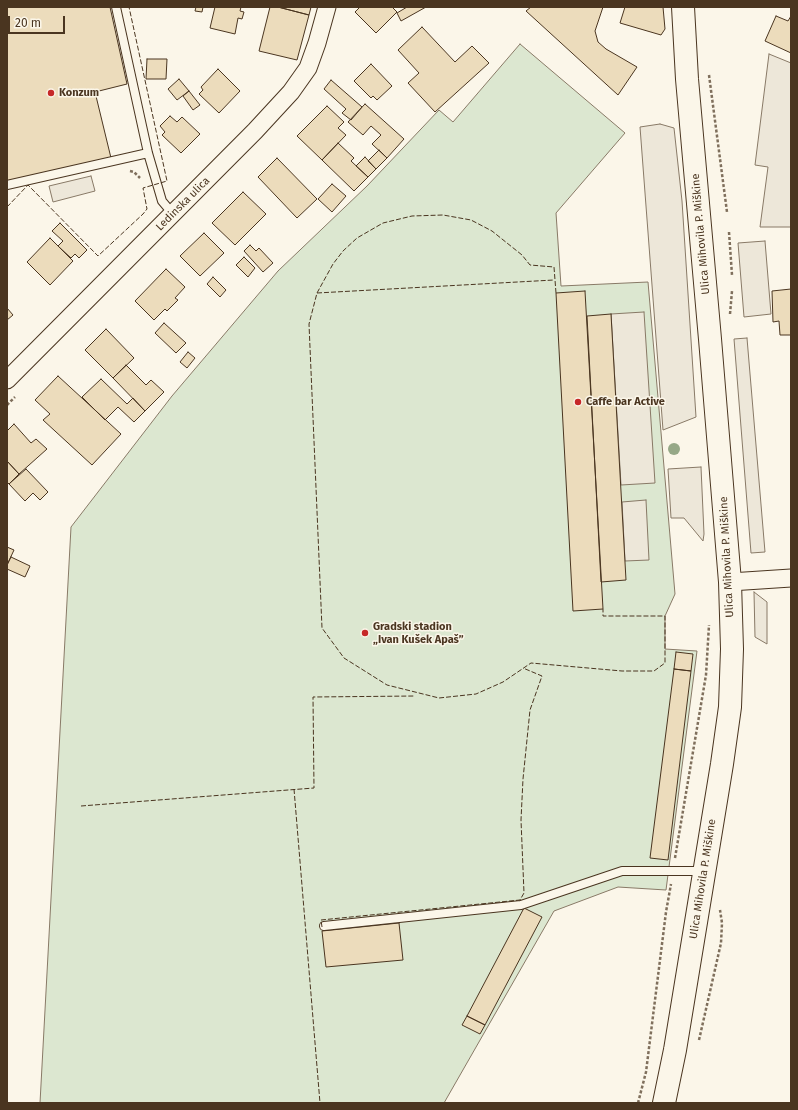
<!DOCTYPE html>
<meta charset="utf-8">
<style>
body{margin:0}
#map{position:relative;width:798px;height:1110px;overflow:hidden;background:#fbf6e9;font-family:"Fira Sans",sans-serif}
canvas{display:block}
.frame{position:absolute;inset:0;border:8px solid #4a3520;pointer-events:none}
.scale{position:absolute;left:8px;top:16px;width:57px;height:18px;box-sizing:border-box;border:2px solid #4a3520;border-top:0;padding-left:5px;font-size:12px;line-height:14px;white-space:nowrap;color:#4a3520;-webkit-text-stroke:3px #fbf6e9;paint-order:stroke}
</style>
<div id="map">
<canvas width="798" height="1110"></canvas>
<div class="frame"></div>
<div class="scale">20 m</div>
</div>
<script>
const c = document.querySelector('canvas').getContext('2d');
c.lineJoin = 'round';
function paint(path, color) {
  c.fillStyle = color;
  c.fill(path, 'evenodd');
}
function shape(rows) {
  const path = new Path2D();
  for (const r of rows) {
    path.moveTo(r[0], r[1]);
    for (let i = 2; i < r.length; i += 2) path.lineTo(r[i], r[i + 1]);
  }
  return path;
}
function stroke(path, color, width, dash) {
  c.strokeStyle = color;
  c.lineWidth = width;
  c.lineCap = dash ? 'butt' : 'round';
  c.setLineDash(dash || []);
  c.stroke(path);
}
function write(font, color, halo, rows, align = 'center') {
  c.font = font + ' "Fira Sans",sans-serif';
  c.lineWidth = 3;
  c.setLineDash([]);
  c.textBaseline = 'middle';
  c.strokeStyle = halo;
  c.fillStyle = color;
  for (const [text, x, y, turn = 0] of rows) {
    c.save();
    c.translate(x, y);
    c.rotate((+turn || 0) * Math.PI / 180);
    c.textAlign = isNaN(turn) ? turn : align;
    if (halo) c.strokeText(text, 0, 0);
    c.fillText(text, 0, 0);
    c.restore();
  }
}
const green = shape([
 [520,44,625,133,556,213,561,286,648,282,675,594,665,616,665,649,697,651,666,890,618,887,554,911,444,1103,40,1103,71,527,172,396,278,271,367,186,439,110,453,122,520,44]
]);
paint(green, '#dce7d0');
stroke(green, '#887966', 1);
const parking = shape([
 [769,54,791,63,791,227,760,227,768,167,755,165,769,54],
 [660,124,674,128,682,201,696,417,663,430,640,127,660,124],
 [91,176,95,191,53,202,49,186,91,176],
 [765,241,771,314,744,317,738,243,765,241],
 [644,312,655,483,621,485,611,314,644,312],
 [747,338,765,552,751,553,734,339,747,338],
 [701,467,704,534,703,541,684,518,671,518,668,469,701,467],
 [646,500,649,560,625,561,622,502,646,500],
 [754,592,767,602,767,644,755,637,754,592]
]);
paint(parking, '#ede7d9');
stroke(parking, '#887966', 1);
const building = shape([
 [7,7,110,7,127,84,95,92,111,158,7,182,7,7],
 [196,7,203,7,202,12,195,11,196,7],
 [215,7,241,7,240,11,244,12,242,19,238,18,235,34,210,28,215,7],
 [270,7,278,7,309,15,297,60,259,51,270,7],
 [278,7,311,7,309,15,278,7],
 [360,7,392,7,397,12,376,33,355,12,360,7],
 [407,7,426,7,401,21,397,13,407,7],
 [531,7,603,7,595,31,598,42,606,49,637,67,618,95,526,11,531,7],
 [625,7,663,7,665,29,661,35,620,23,625,7],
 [776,16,788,21,791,16,791,53,765,41,776,16],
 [422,27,455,62,472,46,489,63,435,112,408,83,419,73,398,50,422,27],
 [147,59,167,59,166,79,146,79,147,59],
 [371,64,392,86,377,100,373,96,371,98,354,81,371,64],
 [218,69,240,91,219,113,199,94,203,90,201,87,218,69],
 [179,79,189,91,177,100,168,89,179,79],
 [331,80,362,107,351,120,342,113,346,109,324,89,331,80],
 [189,91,200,105,193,110,183,96,189,91],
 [365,104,404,139,387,158,372,144,381,135,371,126,363,135,348,122,365,104],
 [327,106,344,122,338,128,346,135,322,160,297,136,327,106],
 [170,116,177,122,182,117,200,134,181,153,162,135,165,132,160,126,170,116],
 [338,143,354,158,351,161,368,177,354,191,322,160,338,143],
 [379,150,387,158,376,169,368,161,379,150],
 [365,157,376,169,368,177,356,166,365,157],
 [277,158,317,199,297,218,258,177,277,158],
 [332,184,346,196,332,212,318,199,332,184],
 [243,192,266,214,235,245,212,223,243,192],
 [60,223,87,250,79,258,75,254,71,258,58,246,63,241,52,231,60,223],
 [204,233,224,253,200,276,180,256,204,233],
 [50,238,73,261,50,285,27,262,50,238],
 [250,245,256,251,259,248,273,263,263,272,244,251,250,245],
 [244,257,255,268,248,277,236,265,244,257],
 [166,269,185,287,175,298,178,300,167,311,165,309,154,320,135,301,166,269],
 [213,277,226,290,220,297,207,284,213,277],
 [791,289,791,335,780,335,779,321,773,322,772,291,791,289],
 [585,291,603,609,573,611,556,293,585,291],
 [7,308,13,315,7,320,7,308],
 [611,314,626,580,601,582,587,316,611,314],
 [164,323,186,343,176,353,155,333,164,323],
 [106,329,134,358,113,378,85,350,106,329],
 [188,352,195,358,187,368,180,362,188,352],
 [126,365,146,385,151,380,164,392,145,411,113,378,126,365],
 [58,376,121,434,92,465,43,420,50,414,35,400,58,376],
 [101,379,127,404,133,398,145,411,134,422,118,407,105,420,82,397,101,379],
 [14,424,31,443,36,439,47,449,19,474,7,461,7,431,14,424],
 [7,461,19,474,9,484,7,482,7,461],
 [26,469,48,492,40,500,33,493,25,501,9,484,26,469],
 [7,547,14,550,7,565,7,547],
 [11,557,30,566,25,577,7,569,7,565,11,557],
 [676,652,693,654,691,671,674,669,676,652],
 [674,669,691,671,668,860,650,858,674,669],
 [524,908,542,917,485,1025,467,1016,524,908],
 [399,923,403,960,326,967,322,931,399,923],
 [467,1016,485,1025,480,1034,462,1025,467,1016]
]);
paint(building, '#ecdcbc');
stroke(building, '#4a3520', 1);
const lane = shape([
 [116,7,148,153,162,201,173,214],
 [7,185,148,153],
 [324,926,521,905,622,871,703,871]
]);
const street = shape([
 [7,380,255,131,291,92,308,68,317,43,327,7],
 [730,582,791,578]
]);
const secondary = shape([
 [664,1103,675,1050,722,764,730,707,732,649,730,582,710,339,687,79,683,7]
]);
stroke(lane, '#4a3520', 10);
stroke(street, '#4a3520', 19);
stroke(secondary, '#4a3520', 24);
stroke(shape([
 [709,75,727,212],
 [130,171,134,172,140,178],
 [729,232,732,275],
 [730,314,732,291],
 [7,405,15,397],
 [675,858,706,675,709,625],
 [699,1040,721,943,722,923,720,910],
 [638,1103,646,1072,666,912,671,884]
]), '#7f6f5c', 2.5, [3, 2]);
stroke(lane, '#fbf6e9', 8);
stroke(street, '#fbf6e9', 17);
stroke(secondary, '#fbf6e9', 22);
stroke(shape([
 [7,207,28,185,98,256,143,214,147,209,143,188,167,181,129,7],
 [317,293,554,280],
 [556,293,554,267,530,265,522,255,492,231,471,220,443,215,412,216,383,223,357,238,343,251,333,264,317,293,309,324,322,628,344,658,387,685,439,698,476,694,503,682,531,663,622,671,654,671,665,663,665,616,603,616,603,609],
 [294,789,320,1103],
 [81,806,314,788,313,697,415,696],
 [322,927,321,920,520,900,524,893,521,820,523,779,530,710,542,676,523,668]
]), '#4a3520', 1, [5, 2]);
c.fillStyle = '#96a887';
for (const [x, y] of [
 [674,449]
]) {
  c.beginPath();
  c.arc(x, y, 6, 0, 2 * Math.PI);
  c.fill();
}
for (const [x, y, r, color] of [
 [51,93,4,"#c62828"],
 [578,402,4,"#c62828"],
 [365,633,4,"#c62828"]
]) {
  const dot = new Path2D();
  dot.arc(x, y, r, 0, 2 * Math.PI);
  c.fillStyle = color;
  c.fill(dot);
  stroke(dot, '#fbf6e9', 1.5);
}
write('bold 11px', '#4a3520', '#fbf6e9', [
 ["Konzum",59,93],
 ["Caffe bar Active",586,402],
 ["Gradski stadion",373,627],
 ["„Ivan Kušek Apaš”",373,640]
], 'left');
write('11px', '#4a3520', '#fbf6e9', [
 ["Ledinska ulica",183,204,-45],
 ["Ulica Mihovila P. Miškine",701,234,-95],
 ["Ulica Mihovila P. Miškine",727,557,-93],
 ["Ulica Mihovila P. Miškine",703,879,-81]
]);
</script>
